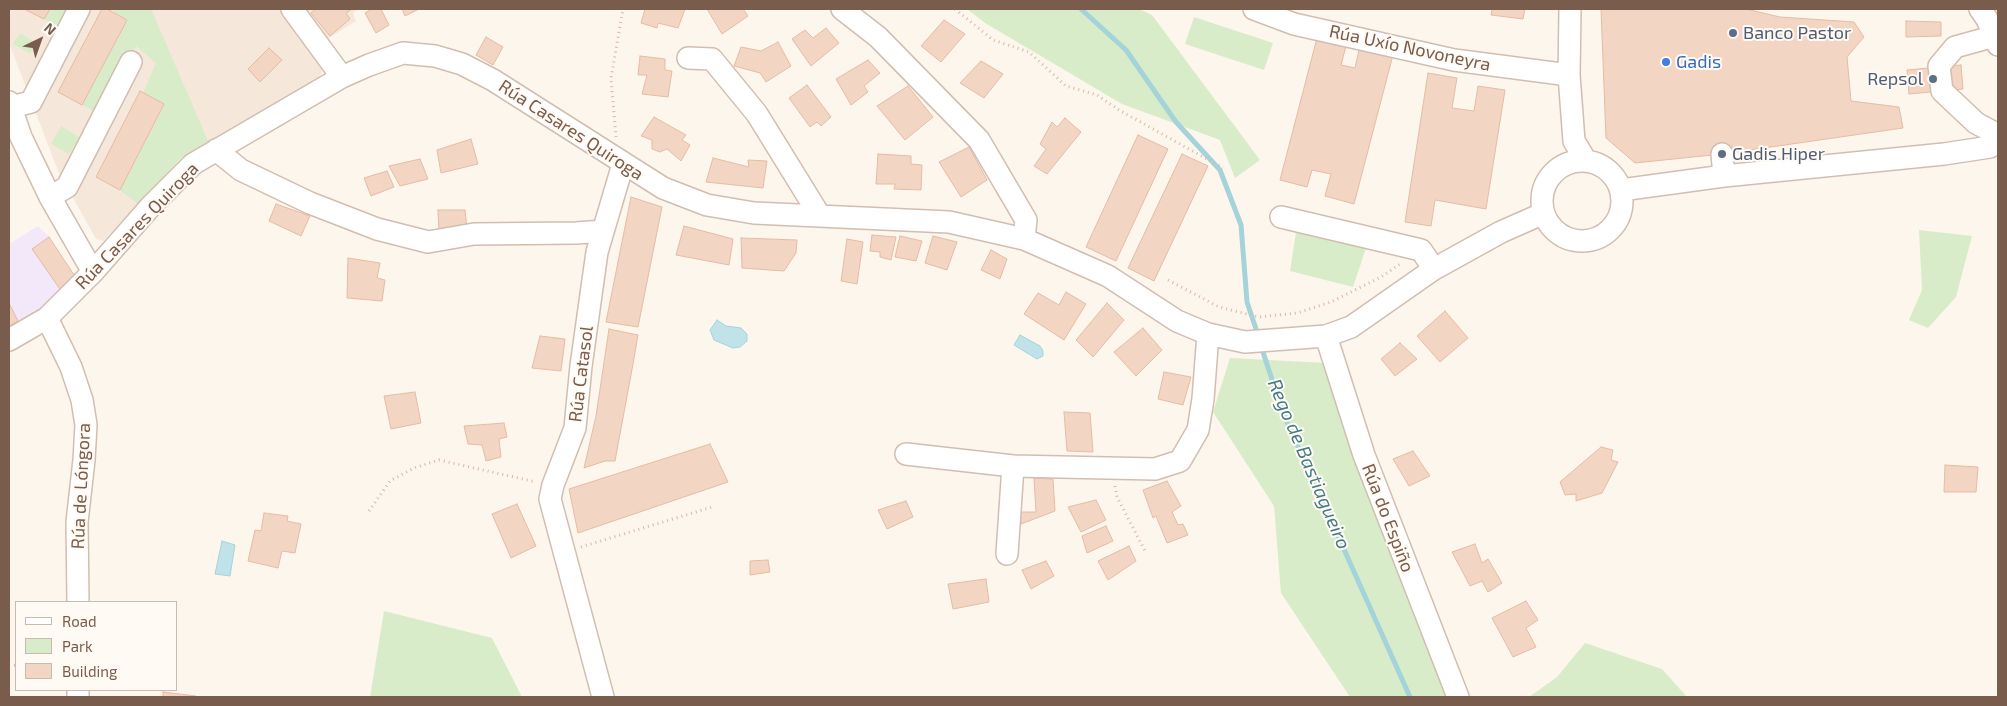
<!DOCTYPE html>
<meta charset="utf-8">
<style>
body{margin:0}
#map{position:relative;width:2007px;height:706px;overflow:hidden;background:#fdf6ec;font-family:"Exo 2",sans-serif}
canvas{display:block}
.frame{position:absolute;inset:0;border:10px solid #7a5c4d;pointer-events:none}
.legend{position:absolute;left:15px;top:601px;width:162px;height:90px;box-sizing:border-box;background:#fffaf3;border:1px solid #cabbb1;margin:0;padding:6px 9px;list-style:none;font-size:15px;color:#7a5c4d}
.legend li{display:flex;align-items:center;gap:10px;height:25px}
.legend b{width:25px;border:1px solid #cabbb1}
.north{position:absolute;left:15px;top:15px;width:50px;height:50px;-webkit-text-stroke:4px #fffaf3;paint-order:stroke;rotate:42deg;font-size:14px;font-weight:700;line-height:20px;text-align:center;color:#7a5c4d}
.north::after{content:'';display:block;margin:auto;width:18px;height:22px;background:#7a5c4d;clip-path:polygon(50% 0,100% 100%,50% 72%,0 100%)}
</style>
<div id="map">
<canvas width="2007" height="706"></canvas>
<div class="frame"></div>
<ul class="legend">
<li><b style="height:6px;background:#fff"></b>Road</li>
<li><b style="height:14px;background:#d8ecc9"></b>Park</li>
<li><b style="height:14px;background:#f3d5c3"></b>Building</li>
</ul>
<div class="north">N</div>
</div>
<script>
const c = document.querySelector('canvas').getContext('2d');
c.lineJoin = 'round';
function paint(path, color) {
  c.fillStyle = color;
  c.fill(path, 'evenodd');
}
function shape(rows) {
  const path = new Path2D();
  for (const r of rows) {
    if (r.length === 3) {
      path.moveTo(r[0] + r[2], r[1]);
      path.arc(r[0], r[1], r[2], 0, 2 * Math.PI);
      continue;
    }
    path.moveTo(r[0], r[1]);
    for (let i = 2; i < r.length; i += 2) path.lineTo(r[i], r[i + 1]);
  }
  return path;
}
function stroke(path, color, width, dash) {
  c.strokeStyle = color;
  c.lineWidth = width;
  c.lineCap = dash ? 'butt' : 'round';
  c.setLineDash(dash || []);
  c.stroke(path);
}
function write(font, color, halo, rows, align = 'center') {
  c.font = font + ' "Exo 2",sans-serif';
  c.lineWidth = 4;
  c.setLineDash([]);
  c.textBaseline = 'middle';
  c.strokeStyle = halo;
  c.fillStyle = color;
  for (const [text, x, y, turn = 0] of rows) {
    c.save();
    c.translate(x, y);
    c.rotate((+turn || 0) * Math.PI / 180);
    c.textAlign = isNaN(turn) ? turn : align;
    if (halo) c.strokeText(text, 0, 0);
    c.fillText(text, 0, 0);
    c.restore();
  }
}
paint(shape([
 [9,9,281,9,324,65,320,77,181,158,103,241,96,239,58,171,9,43],
 [301,9,359,9,353,13,356,21,326,40]
]), '#f5e8da');
paint(shape([
 [38,226,49,237,78,281,40,309,9,326,9,244]
]), '#f3e8fa');
paint(shape([
 [50,9,71,9,61,28,44,19],
 [115,9,151,9,209,143,181,158,138,204,120,190,164,105,143,93,156,63,136,46,99,114,82,105,127,20,113,12],
 [967,9,1139,9,1152,15,1260,160,1235,178,1220,140,1122,104,985,23],
 [1194,17,1273,43,1264,70,1185,44],
 [20,33,36,43,30,54,13,44],
 [61,126,79,137,69,154,51,144],
 [1297,226,1367,245,1353,287,1290,271],
 [1919,230,1972,236,1956,297,1928,328,1909,320,1922,290],
 [1230,358,1346,364,1394,523,1462,697,1350,697,1281,593,1274,506,1213,412],
 [384,611,492,638,522,697,370,697],
 [1585,643,1662,669,1687,697,1529,697,1557,677]
]), '#d8ecc9');
const water = shape([
 [717,320,726,326,741,328,747,334,747,341,740,347,733,348,714,340,710,330,717,320],
 [1020,335,1040,346,1043,351,1043,356,1037,359,1014,345,1020,335],
 [222,541,235,545,230,576,215,574,222,541]
]);
paint(water, '#bfe3e8');
stroke(water, '#a5d3da', 1);
stroke(shape([
 [1081,9,1126,50,1176,122,1220,170,1241,225,1247,302,1258,335],
 [1261,346,1283,413,1410,697]
]), '#a5d3da', 5);
const building = shape([
 [24,9,50,9,44,19,24,9],
 [102,9,107,9,127,20,82,105,58,92,102,9],
 [316,9,352,9,346,13,350,19,330,36,311,13,316,9],
 [372,9,381,9,389,25,376,33,365,13,372,9],
 [402,9,419,9,405,16,402,9],
 [645,9,685,9,678,28,658,23,657,28,641,23,645,9],
 [707,9,743,9,748,16,722,34,707,9],
 [1492,9,1525,9,1523,19,1491,15,1492,9],
 [1601,9,1746,9,1780,17,1854,22,1864,37,1847,57,1851,101,1899,107,1903,128,1722,154,1635,163,1606,138,1601,9],
 [944,20,965,34,941,62,921,46,944,20],
 [1906,21,1941,22,1941,36,1906,37,1906,21],
 [826,28,839,43,811,66,792,39,805,30,813,38,826,28],
 [486,37,503,47,493,65,476,55,486,37],
 [1317,38,1346,46,1341,65,1355,68,1360,46,1393,55,1354,204,1325,196,1331,174,1312,170,1307,187,1280,180,1317,38],
 [778,42,791,66,766,82,760,73,734,66,741,47,761,51,778,42],
 [269,48,282,60,260,82,248,69,269,48],
 [640,56,665,59,665,70,672,71,668,97,642,94,647,75,638,75,640,56],
 [868,60,880,73,864,86,868,92,851,105,836,79,868,60],
 [981,61,1003,74,984,98,960,83,981,61],
 [1961,65,1963,89,1909,94,1907,70,1961,65],
 [1428,73,1457,78,1452,108,1474,111,1478,86,1505,90,1486,209,1435,200,1431,226,1405,222,1428,73],
 [807,85,831,117,821,126,817,122,810,127,789,98,807,85],
 [908,86,933,117,905,140,877,106,908,86],
 [140,91,164,104,120,190,96,177,140,91],
 [654,117,686,135,682,140,690,145,681,161,667,149,660,152,652,149,652,140,641,136,654,117],
 [1065,118,1081,132,1047,174,1034,166,1046,149,1040,144,1052,122,1057,127,1065,118],
 [1138,135,1168,149,1116,261,1086,247,1138,135],
 [471,139,478,164,441,173,437,150,471,139],
 [969,147,987,180,961,197,939,162,969,147],
 [878,154,911,156,911,164,922,165,921,190,894,189,895,184,876,184,878,154],
 [1182,154,1208,166,1154,281,1128,268,1182,154],
 [713,158,749,167,748,160,767,161,763,188,706,182,713,158],
 [420,159,428,179,400,186,389,166,420,159],
 [387,171,394,187,371,196,364,178,387,171],
 [631,197,662,207,638,327,606,322,631,197],
 [276,204,310,216,301,236,269,221,276,204],
 [438,210,465,210,467,228,439,231,438,210],
 [684,226,733,239,729,265,676,255,684,226],
 [872,235,896,237,891,260,880,257,880,252,870,251,872,235],
 [900,236,922,241,916,261,895,257,900,236],
 [933,236,957,242,947,270,925,263,933,236],
 [49,237,78,281,62,292,32,249,49,237],
 [741,238,797,240,796,253,784,271,742,268,741,238],
 [847,239,863,242,857,284,841,281,847,239],
 [991,250,1007,259,1000,279,981,270,991,250],
 [348,258,380,263,377,278,385,280,382,301,347,298,348,258],
 [1066,292,1086,304,1064,340,1024,314,1038,293,1059,305,1066,292],
 [9,303,18,321,9,326,9,303],
 [1107,303,1124,320,1093,357,1076,340,1107,303],
 [1445,311,1468,338,1440,362,1417,336,1445,311],
 [1143,328,1162,350,1136,376,1114,352,1143,328],
 [609,329,638,335,633,364,615,461,605,461,584,468,596,416,609,329],
 [540,336,565,339,561,371,532,368,540,336],
 [1400,343,1417,359,1395,376,1381,359,1400,343],
 [1164,372,1191,377,1183,405,1158,399,1164,372],
 [415,392,421,423,391,429,384,396,415,392],
 [1064,412,1090,413,1093,452,1067,451,1064,412],
 [504,423,507,437,499,439,501,457,486,461,482,445,468,444,464,426,504,423],
 [710,444,728,482,578,533,569,489,710,444],
 [1601,447,1613,450,1611,460,1618,462,1602,493,1576,501,1576,494,1565,495,1560,482,1601,447],
 [1413,451,1430,476,1409,486,1393,459,1413,451],
 [1945,465,1978,467,1976,492,1944,492,1945,465],
 [1034,478,1053,479,1055,511,1021,524,1020,512,1036,512,1034,478],
 [1167,481,1181,506,1172,512,1178,525,1183,524,1188,535,1167,543,1156,516,1153,518,1143,490,1167,481],
 [1096,500,1106,520,1081,532,1068,507,1096,500],
 [906,501,913,517,887,529,878,510,906,501],
 [517,504,536,546,511,558,492,514,517,504],
 [264,513,288,516,287,521,301,524,295,553,282,551,278,568,248,561,255,530,261,531,264,513],
 [1106,526,1113,541,1087,553,1082,536,1106,526],
 [1475,544,1482,563,1488,559,1502,583,1488,592,1482,581,1470,586,1452,552,1475,544],
 [1129,546,1136,561,1108,580,1098,561,1129,546],
 [768,560,770,572,750,575,750,561,768,560],
 [1046,561,1054,576,1031,589,1022,570,1046,561],
 [986,579,989,602,953,609,948,584,986,579],
 [1526,601,1538,620,1526,628,1536,647,1513,657,1492,618,1526,601],
 [163,692,196,696,195,697,163,697,163,692]
]);
paint(building, '#f3d5c3');
stroke(building, '#e6bba3', 1);
const minor = shape([
 [292,9,342,77],
 [842,9,878,37,979,140,1026,220,1024,239],
 [1254,9,1294,24,1454,60,1569,75],
 [1570,9,1569,75,1574,141,1586,161],
 [1980,9,1987,19,1998,45],
 [688,58,712,59,757,114,820,216],
 [9,102,21,137,50,197,93,272],
 [11,107,31,102,79,9],
 [1991,131,1976,123,1942,91,1939,66,1955,47,1995,36],
 [216,150,241,170,310,203,377,229,428,242,474,234,576,233,603,231],
 [1722,154,1724,176],
 [1582,201,40],
 [1621,190,1724,176,1944,154,1990,147],
 [50,197,67,187,131,62],
 [1281,217,1421,250,1434,269],
 [47,318,71,367,82,400,86,425,84,460,77,522,78,602],
 [1326,336,1364,455,1458,697],
 [9,340,47,318,93,272,151,206,193,164,342,77,369,65,403,53,435,56,462,64,493,80,663,188,707,205,754,213,949,222,1024,239,1108,276,1177,321,1208,334,1245,342,1326,336,1351,327,1434,269,1501,232,1544,213],
 [906,454,1013,466,1155,469,1180,461,1198,430,1203,399,1208,334],
 [1007,554,1013,466],
 [78,690,78,697],
 [603,697,550,499,553,485,575,428,581,366,597,252,623,164]
]);
stroke(minor, '#d1beb0', 24);
stroke(shape([
 [955,9,993,40,1029,52,1066,86,1097,95,1119,110,1223,168],
 [616,137,611,78,623,9],
 [1168,280,1219,307,1259,317,1297,313,1331,302,1381,277,1400,264],
 [1115,486,1117,497,1145,551],
 [369,511,390,481,414,468,439,460,536,482],
 [581,547,712,507],
 [9,666,16,665]
]), '#d9b8a5', 3, [1, 4]);
stroke(minor, '#fff', 21);
for (const [x, y, r, color] of [
 [1733,33,5,"#5c6f8a"],
 [1666,62,5,"#3f7fe0"],
 [1933,79,5,"#5c6f8a"],
 [1722,154,5,"#5c6f8a"]
]) {
  const dot = new Path2D();
  dot.arc(x, y, r, 0, 2 * Math.PI);
  c.fillStyle = color;
  c.fill(dot);
  stroke(dot, '#fffaf3', 2);
}
write('18px', '#4e5e75', '#fffaf3', [
 ["Banco Pastor",1743,33],
 ["Repsol",1923,79,"right"],
 ["Gadis Hiper",1732,154]
], 'left');
write('18px', '#7a5c4d', '#fffaf3', [
 ["Rúa Uxío Novoneyra",1410,48,12],
 ["Rúa Casares Quiroga",571,130,33],
 ["Rúa Casares Quiroga",137,226,-46],
 ["Rúa Catasol",581,374,-83],
 ["Rúa de Lóngora",81,486,-87],
 ["Rúa do Espiño",1388,518,69]
]);
write('18px', '#366cbe', '#fffaf3', [
 ["Gadis",1676,62]
], 'left');
write('italic 19px', '#437c86', '#fffaf3', [
 ["Rego de Bastiagueiro",1309,464,67]
]);
</script>
